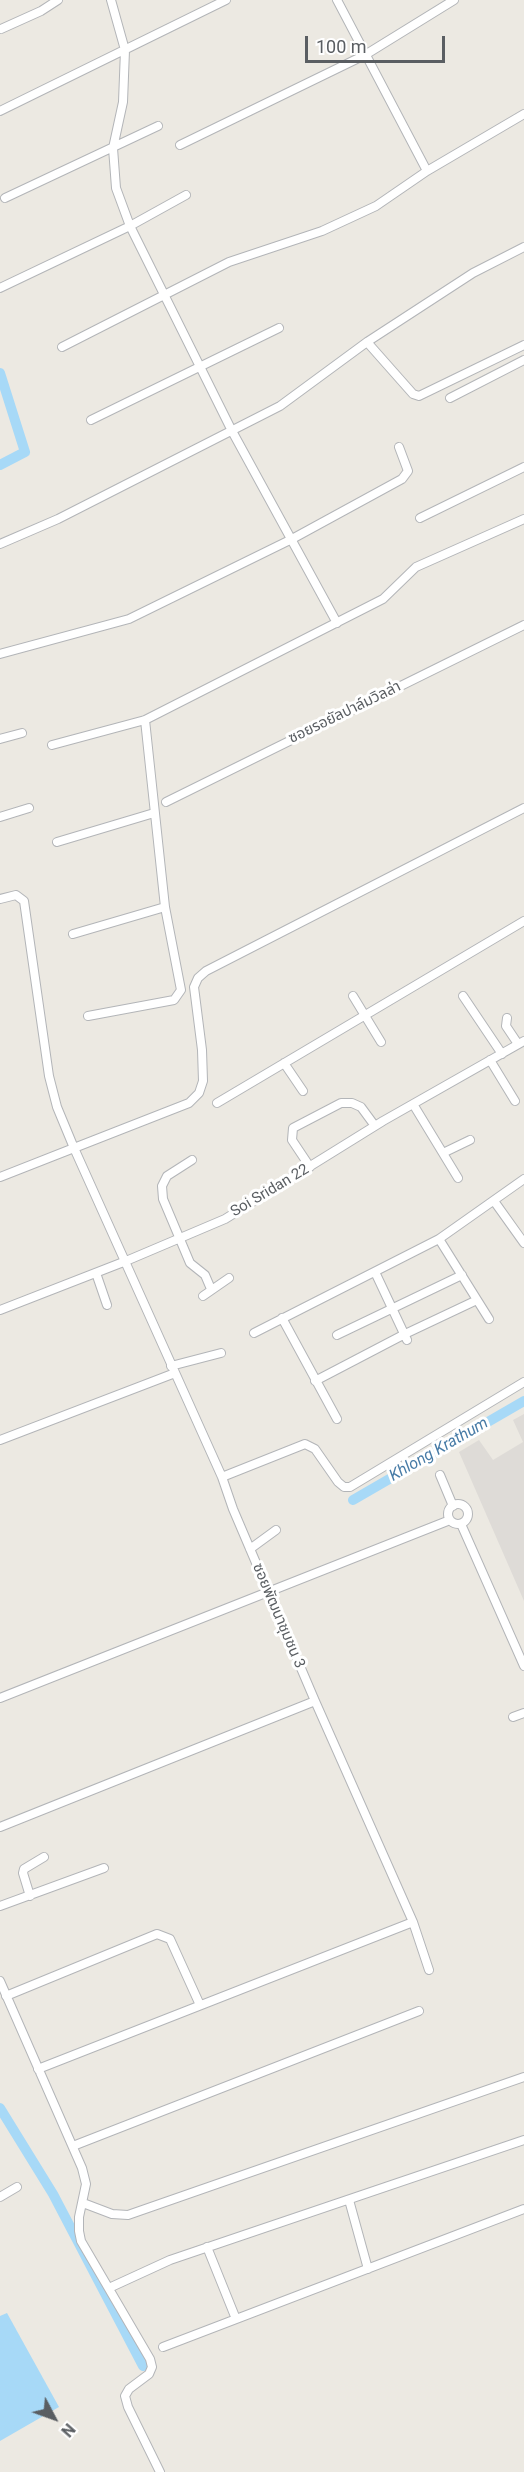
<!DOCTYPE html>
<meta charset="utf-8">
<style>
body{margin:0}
#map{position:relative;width:524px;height:2472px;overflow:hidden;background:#ece9e2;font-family:Roboto,sans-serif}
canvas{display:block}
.north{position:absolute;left:24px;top:2388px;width:60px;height:60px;-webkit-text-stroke:4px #fff;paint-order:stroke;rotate:131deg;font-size:16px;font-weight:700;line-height:24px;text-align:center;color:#5a5e62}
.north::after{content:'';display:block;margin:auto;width:21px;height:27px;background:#5a5e62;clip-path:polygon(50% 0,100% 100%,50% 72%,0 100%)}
.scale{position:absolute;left:305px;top:36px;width:140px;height:27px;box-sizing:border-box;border:3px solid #5a5e62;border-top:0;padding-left:8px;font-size:18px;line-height:21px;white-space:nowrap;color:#5a5e62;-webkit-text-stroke:4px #fff;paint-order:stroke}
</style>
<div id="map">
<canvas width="524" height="2472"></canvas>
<div class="north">N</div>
<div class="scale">100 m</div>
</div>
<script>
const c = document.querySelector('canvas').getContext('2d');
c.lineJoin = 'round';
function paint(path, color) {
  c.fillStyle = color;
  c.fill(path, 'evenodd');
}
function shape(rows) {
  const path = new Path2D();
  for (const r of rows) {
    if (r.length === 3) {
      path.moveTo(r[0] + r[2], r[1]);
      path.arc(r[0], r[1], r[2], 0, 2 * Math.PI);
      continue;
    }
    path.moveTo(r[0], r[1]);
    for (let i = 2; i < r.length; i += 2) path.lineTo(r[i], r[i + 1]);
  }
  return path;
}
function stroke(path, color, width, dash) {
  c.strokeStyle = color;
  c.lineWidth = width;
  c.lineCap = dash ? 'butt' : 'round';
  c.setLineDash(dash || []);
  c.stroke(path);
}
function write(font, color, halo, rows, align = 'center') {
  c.font = font + ' Roboto,"Noto Sans Thai",sans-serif';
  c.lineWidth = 6;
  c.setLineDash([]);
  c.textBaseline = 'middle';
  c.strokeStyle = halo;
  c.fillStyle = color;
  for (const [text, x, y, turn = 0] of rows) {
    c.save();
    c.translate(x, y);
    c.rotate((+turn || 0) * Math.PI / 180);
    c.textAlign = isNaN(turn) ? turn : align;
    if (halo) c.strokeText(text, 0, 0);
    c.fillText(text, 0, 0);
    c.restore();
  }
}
paint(shape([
 [524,1414,524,1601,459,1452,479,1440,493,1460,523,1442,513,1420]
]), '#dedbd7');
paint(shape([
 [7,2313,59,2407,0,2441,0,2316]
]), '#a7d9f7');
stroke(shape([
 [0,373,25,452,0,465],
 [353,1500,524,1401],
 [0,2108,53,2194,143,2366]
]), '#a7d9f7', 10);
const minor = shape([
 [111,0,125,50,123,102,113,148,116,188,130,226,232,431,337,623],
 [337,0,427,171],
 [1,29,41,11,58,0],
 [0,111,226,0],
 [180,145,365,55,454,0],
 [5,198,158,126],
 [0,288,130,226,186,195],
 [367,342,413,394,419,396,524,345],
 [62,347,229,262,322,231,376,206,427,171,524,114],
 [450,398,524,360],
 [91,420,279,328],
 [420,518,524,467],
 [0,544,58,519,280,406,367,342,473,273,524,247],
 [0,654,129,619,292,539,402,479,408,471,399,447],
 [0,739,22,733],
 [52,745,145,720,383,599,416,567,524,519],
 [166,802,524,625],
 [0,817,29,808],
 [57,842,154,813],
 [0,899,16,895,24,901,49,1076,57,1107,74,1148,0,1177],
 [73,934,165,907],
 [353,996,381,1042],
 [463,996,502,1054],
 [88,1016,174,1000,181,990,165,907,145,720],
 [507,1018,506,1026,518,1044],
 [490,1060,515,1101],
 [284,1063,303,1091],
 [217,1103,524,921],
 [413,1104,458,1178],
 [443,1153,470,1140],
 [192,1160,167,1176,162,1186,163,1199,190,1263,205,1275,211,1289],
 [310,1167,292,1140,293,1128,341,1103,352,1103,361,1107,375,1126],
 [494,1201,524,1243],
 [439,1239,489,1319],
 [375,1272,407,1340],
 [96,1273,107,1305],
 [203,1296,229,1278],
 [0,1310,126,1261,225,1219,383,1121,524,1041],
 [282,1318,337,1419],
 [254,1333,439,1239,524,1179],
 [337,1335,462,1275],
 [171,1366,221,1353],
 [315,1381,405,1334,477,1300],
 [0,1440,175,1373],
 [440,1475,453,1506],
 [222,1477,305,1444,315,1449,338,1482,344,1487,350,1487,524,1382],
 [458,1514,10],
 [461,1524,524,1666],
 [250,1549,276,1530],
 [0,1698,450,1520],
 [513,1717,524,1713],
 [0,1827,315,1701],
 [30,1896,23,1873,24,1869,44,1857],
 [0,1906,104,1868],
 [429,1970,413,1922,315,1701,233,1509,222,1477,74,1148,189,1103,199,1093,203,1081,202,1050,194,987,198,978,206,971,524,808],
 [0,1981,82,2168,86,2184,79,2217,79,2231,81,2241,150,2359,152,2367,149,2374,129,2389,125,2396,128,2407,160,2472],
 [6,1996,157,1934,170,1939,200,2005],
 [38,2069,413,1922],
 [73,2146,419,2011],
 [0,2197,17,2187],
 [349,2200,368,2269],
 [83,2203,112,2214,128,2215,524,2077],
 [207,2247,236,2319],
 [109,2288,170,2260,524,2140],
 [163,2347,524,2209]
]);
stroke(minor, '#b3b5b8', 10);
stroke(minor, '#fff', 8);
write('15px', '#5a5e62', '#fff', [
 ["ซอยรอยัลปาล์มวิลล่า",345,713,-26],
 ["Soi Sridan 22",270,1191,-31],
 ["ซอยพัฒนาชุมชน 3",278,1616,67]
]);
write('italic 16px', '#477ba6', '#fff', [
 ["Khlong Krathum",439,1450,-30]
]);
</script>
